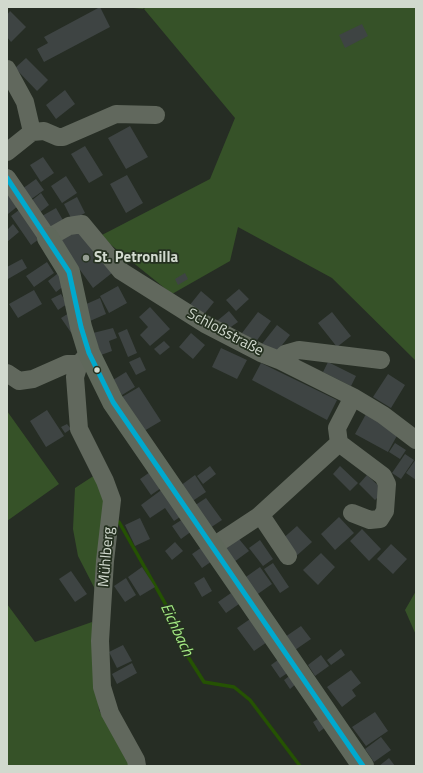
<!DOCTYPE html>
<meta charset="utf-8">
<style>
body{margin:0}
#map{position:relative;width:423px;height:773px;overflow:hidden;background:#262d24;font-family:"Titillium Web",sans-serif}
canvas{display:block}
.frame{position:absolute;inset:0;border:8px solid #d1d9ce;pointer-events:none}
</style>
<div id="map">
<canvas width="423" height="773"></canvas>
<div class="frame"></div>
</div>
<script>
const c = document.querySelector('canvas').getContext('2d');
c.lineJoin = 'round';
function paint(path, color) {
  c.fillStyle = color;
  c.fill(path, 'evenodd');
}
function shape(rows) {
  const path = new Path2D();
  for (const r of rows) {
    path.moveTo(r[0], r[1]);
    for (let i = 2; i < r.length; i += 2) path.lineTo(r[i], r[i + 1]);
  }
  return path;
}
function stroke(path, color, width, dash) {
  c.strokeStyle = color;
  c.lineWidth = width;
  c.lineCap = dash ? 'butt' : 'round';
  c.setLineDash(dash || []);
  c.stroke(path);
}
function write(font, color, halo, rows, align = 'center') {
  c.font = font + ' "Titillium Web",sans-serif';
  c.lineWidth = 3.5;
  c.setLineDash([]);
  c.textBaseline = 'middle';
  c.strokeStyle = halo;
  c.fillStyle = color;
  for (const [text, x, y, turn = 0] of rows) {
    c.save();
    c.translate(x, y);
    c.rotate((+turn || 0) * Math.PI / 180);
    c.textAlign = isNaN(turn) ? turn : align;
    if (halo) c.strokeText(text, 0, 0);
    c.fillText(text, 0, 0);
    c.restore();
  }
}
paint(shape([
 [123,7,142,7,144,9,146,7,416,7,416,361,332,278,238,227,230,261,172,294,100,236,210,179,235,118,144,9],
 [7,411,59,484,7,521],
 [95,475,105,495,97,593,78,556,73,529,75,488],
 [416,591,416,635,405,610],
 [7,604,35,642,92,622,99,710,127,758,129,766,7,766]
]), '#365228');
stroke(shape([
 [119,522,174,619,178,641,204,682,234,687,250,700,300,766]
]), '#255203', 3.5);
paint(shape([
 [100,7,110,27,44,62,37,49,48,43,44,37],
 [10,11,26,27,11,42,7,37,7,15],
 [362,24,368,36,345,48,339,35],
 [26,58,48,80,37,91,15,68],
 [65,90,75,104,56,119,46,105],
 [130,126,148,157,126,169,108,138],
 [85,146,103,175,89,183,71,154],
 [43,157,54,173,41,182,30,165],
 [127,175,143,203,126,213,110,184],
 [66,176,77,193,62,203,51,186],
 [36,179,44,190,30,200,22,189],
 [7,192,18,206,8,214,7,213],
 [41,193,49,205,39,213,31,201],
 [77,197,85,213,72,220,64,204],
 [23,207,43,236,31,245,11,216],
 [56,208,64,222,50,230,42,216],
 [13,224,19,232,7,242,7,230],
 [75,230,82,233,112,273,93,288,60,242,65,236],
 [22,259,27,268,8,279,7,267],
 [47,262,54,273,34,287,26,276],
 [61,271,69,282,56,292,48,281],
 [185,273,188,279,178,285,175,279],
 [118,286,127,303,109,313,100,296],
 [239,289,249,299,236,311,226,300],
 [34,290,42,304,18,318,9,304],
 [201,291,214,302,202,317,189,306],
 [61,294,67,304,58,310,51,299],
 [100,298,106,314,90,321,84,305],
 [150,307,170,329,150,346,140,335,148,327,139,317],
 [229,311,238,322,225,331,217,321],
 [258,312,271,321,255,343,242,333],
 [332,312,351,336,337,347,318,323],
 [69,313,72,334,61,318],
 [277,325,290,335,275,354,262,344],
 [113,328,117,338,109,341,112,351,101,355,93,333],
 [127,329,137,353,128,357,118,333],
 [191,333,205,345,193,359,179,347],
 [164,341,170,347,160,355,154,349],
 [221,348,247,360,237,379,212,367],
 [140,357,146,370,136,375,129,362],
 [328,362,356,376,351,386,323,372],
 [261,363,337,400,327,420,252,380],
 [126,372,135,387,122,395,113,380],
 [388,374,405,385,391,408,373,397],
 [139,387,161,421,144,431,122,397],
 [47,410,64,436,46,447,30,421],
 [366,414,399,432,388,452,355,434],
 [67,424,71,429,65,433,61,427],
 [395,443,406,450,400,459,389,452],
 [405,454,414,460,401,479,392,473],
 [416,459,416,480,406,473],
 [210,466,216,474,203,484,197,476],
 [340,466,358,483,350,491,333,474],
 [153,470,164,486,151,495,140,479],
 [195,475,206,492,191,502,180,486],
 [367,475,384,491,375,500,359,484],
 [164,488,183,515,174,521,165,508,150,518,141,505],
 [206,498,222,520,210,528,194,506],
 [339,517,354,533,335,550,321,534],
 [140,518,150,539,135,546,125,525],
 [183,519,192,531,181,539,172,526],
 [297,526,312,542,294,558,280,541],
 [362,529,381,549,369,561,350,541],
 [239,539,249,551,234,562,224,549],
 [260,540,273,559,263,566,249,548],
 [175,542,183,551,172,560,165,551],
 [391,544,407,559,393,574,377,559],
 [205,545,215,559,202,568,192,554],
 [321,553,335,567,318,585,303,570],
 [273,563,289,587,280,593,264,569],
 [142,567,155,587,140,596,128,577],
 [260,567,272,584,255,596,243,579],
 [71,571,87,594,75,602,59,579],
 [204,577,212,591,202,597,194,583],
 [126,578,136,595,125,602,114,586],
 [231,593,239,604,226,613,218,602],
 [253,617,270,640,254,651,237,628],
 [301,626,311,639,295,650,285,637],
 [123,645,132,661,117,668,109,652],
 [341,649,345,655,331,665,327,660],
 [321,655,329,666,315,676,308,665],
 [282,657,292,670,280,678,271,665],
 [132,663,137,673,117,684,112,674],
 [351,670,361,683,352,690,356,696,342,707,327,687],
 [292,674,298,682,290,689,284,680],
 [375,712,388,731,366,746,352,727],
 [321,717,327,726,319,732,313,722],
 [381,737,391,750,374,762,365,749],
 [389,758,395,766,379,766]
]), '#3e4443');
stroke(shape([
 [7,69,25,102,32,132,7,152],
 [32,132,44,131,58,137,63,137,116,114,156,115],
 [7,178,48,238,69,226,82,224,121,271,205,324,261,353,279,360,353,397,383,415,416,440],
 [89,353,79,364,75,377,79,429,105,481,112,500,105,561,100,641,102,687,110,713,136,760,137,766],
 [279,360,285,354,299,350,381,360],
 [7,373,19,381,33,379,67,364,79,364],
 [352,513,370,520,380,519,385,511,387,484,383,476,339,443,337,428,353,397],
 [259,516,339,443],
 [212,547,259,516,264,520,288,556]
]), '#61685d', 18);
stroke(shape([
 [48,238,69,272,81,327,89,353,113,402,363,766]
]), '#5f685b', 22);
stroke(shape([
 [7,178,69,272,81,327,89,353,113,402,363,766]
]), '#00a9ce', 5);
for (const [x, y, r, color] of [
 [86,258,4,"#959d92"],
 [97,370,3.5,"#d1d9ce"]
]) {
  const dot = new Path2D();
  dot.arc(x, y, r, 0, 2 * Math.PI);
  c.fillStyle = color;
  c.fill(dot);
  stroke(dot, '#253120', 1.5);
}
write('bold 15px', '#d1d9ce', '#253120', [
 ["St. Petronilla",94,258]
], 'left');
write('15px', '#d1d9ce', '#253120', [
 ["Schloßstraße",225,333,28],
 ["Mühlberg",107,557,-85]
]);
write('italic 16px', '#a4ea83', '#253120', [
 ["Eichbach",176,630,65]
]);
</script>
